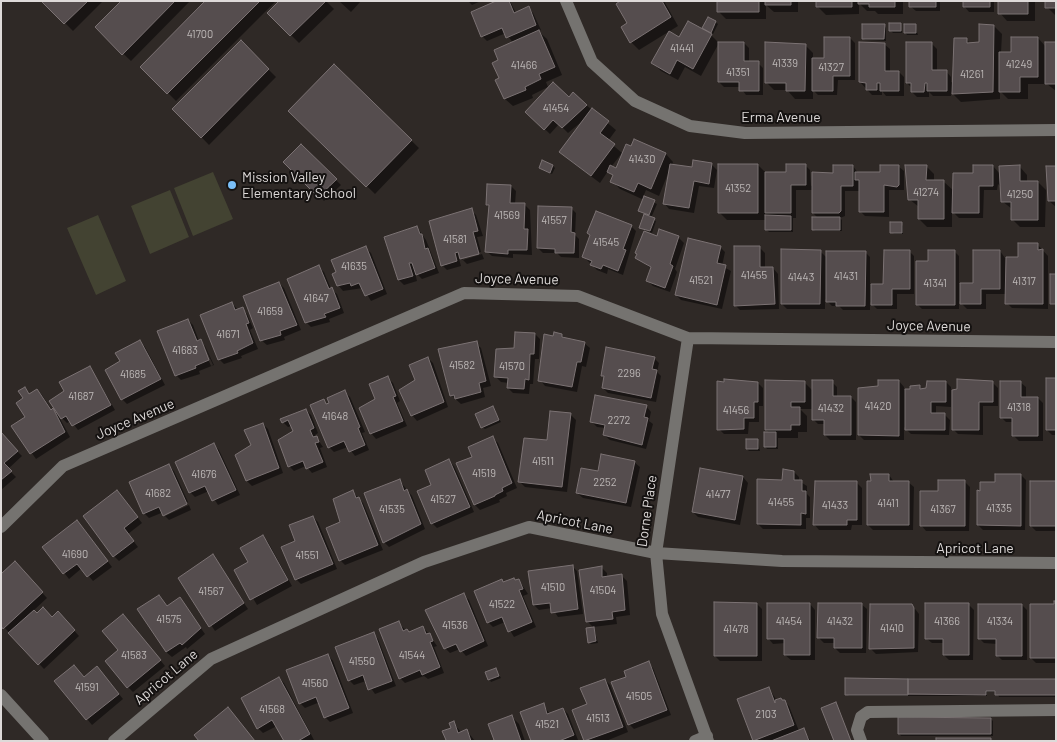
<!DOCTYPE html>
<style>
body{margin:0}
#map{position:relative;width:1057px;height:742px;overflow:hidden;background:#2f2926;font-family:Barlow,sans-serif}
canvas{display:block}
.frame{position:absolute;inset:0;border:2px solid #dedad9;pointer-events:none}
</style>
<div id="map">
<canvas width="1057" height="742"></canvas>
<div class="frame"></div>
</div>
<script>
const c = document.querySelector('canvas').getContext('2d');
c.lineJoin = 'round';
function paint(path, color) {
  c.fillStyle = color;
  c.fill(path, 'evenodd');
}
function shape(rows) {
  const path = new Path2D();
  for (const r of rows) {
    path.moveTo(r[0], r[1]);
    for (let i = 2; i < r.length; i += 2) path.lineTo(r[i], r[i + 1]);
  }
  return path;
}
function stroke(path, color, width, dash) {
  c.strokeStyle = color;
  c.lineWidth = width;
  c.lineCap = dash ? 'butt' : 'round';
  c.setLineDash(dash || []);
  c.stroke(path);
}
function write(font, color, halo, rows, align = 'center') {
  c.font = font + ' Barlow,sans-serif';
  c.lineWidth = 4;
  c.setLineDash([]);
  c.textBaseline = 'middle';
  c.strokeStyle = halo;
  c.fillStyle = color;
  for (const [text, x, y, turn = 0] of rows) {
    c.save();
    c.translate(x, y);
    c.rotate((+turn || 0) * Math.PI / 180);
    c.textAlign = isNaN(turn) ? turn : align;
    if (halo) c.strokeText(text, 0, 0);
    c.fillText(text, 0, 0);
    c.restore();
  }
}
paint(shape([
 [213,172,233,219,193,236,174,188],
 [170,190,189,237,150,254,131,206],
 [98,215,126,281,96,295,67,228]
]), '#434332');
paint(shape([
 [43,1,103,1,73,31],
 [122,1,190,1,131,61,96,28],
 [207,1,276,1,176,101,142,67],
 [326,1,334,9,299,43,269,13],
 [339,1,361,1,351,12],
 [468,1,481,1,472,5],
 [499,1,510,1,516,13,528,8,533,13,541,30,538,31,547,39,562,75,546,82,548,87,532,95,533,98,513,106,505,99,500,61,513,43,506,33,487,41,482,36],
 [623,1,664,1,678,26,639,50,631,42],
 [718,1,798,1,798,12,774,12,766,5,766,19,726,19,718,11],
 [818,1,903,1,903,14,878,14,875,11,867,11,859,3,859,14,826,15,818,7],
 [910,1,940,1,940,11,916,11,910,6],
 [964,1,994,1,994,12,969,12,964,6],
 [1000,1,1035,1,1035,21,1007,21,1000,13],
 [1056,1,1056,15,1055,15,1047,7],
 [715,22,718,24,713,34,703,28],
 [900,24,902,33,893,33,891,31],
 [884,25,886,28,886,41,865,40,863,38],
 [915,25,918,35,907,35,905,32],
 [994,26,1002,34,1001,53,1012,53,1038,38,1046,47,1056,44,1056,91,1047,84,1028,84,1028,99,1008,99,1000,91,1000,99,961,102,951,92,951,96,933,96,929,92,929,97,917,97,912,92,912,88,907,83,932,44,937,49,937,71,946,71,951,77,951,82,954,83,967,40,971,44,980,44],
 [709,33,719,43,701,76,685,67,678,80,661,71,653,63,679,38],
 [850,38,855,43,855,80,838,80,837,95,818,95,813,90,813,99,795,99,787,90,774,90,766,82,805,45,813,53,813,59,825,60],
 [241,42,276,77,209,145,174,109],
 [744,43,749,48,749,63,758,63,763,68,763,95,746,95,740,87,724,87,719,82],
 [884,44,890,49,890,72,899,72,904,77,904,96,886,96,882,91,882,95,872,95,860,82],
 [334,66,419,148,375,194,290,111],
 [573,94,616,130,608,141,622,153,611,167,617,169,666,154,673,162,672,165,693,169,694,161,712,165,717,170,714,188,699,186,694,213,669,209,664,203,669,171,659,196,646,190,643,197,657,204,651,218,656,221,652,233,643,229,641,227,645,214,639,211,644,200,620,189,612,181,614,177,608,171,600,183,568,159,560,152,586,118,568,133,559,124,550,134,527,112,569,99],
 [301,146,341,185,324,201,285,162],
 [758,165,766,173,787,173,805,165,810,170,811,186,853,166,858,173,881,174,898,166,904,171,904,190,889,190,889,217,865,216,860,211,860,191,845,191,845,216,840,218,842,220,842,231,815,231,813,229,818,218,813,213,813,190,796,190,796,218,793,218,793,232,769,232,767,230,767,220,727,220,719,212],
 [553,166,555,168,552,174,540,168],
 [906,166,926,166,934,174,934,182,944,182,954,191,975,174,993,166,1000,174,1020,167,1027,175,1027,182,1038,182,1046,190,1045,227,1020,227,1012,219,1012,209,1002,201,1003,189,998,184,997,190,984,190,983,218,959,218,952,211,952,227,927,227,919,219,919,207,909,199],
 [1056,167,1056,207,1049,201],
 [511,186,516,191,515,204,524,204,530,210,532,255,513,254,513,258,492,256,486,251,490,208,487,205],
 [571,208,576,213,575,235,579,239,579,258,561,257,557,253,543,253,538,248],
 [471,210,476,215,483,236,477,237,481,252,463,257,463,260,482,254,484,259,467,264,458,255,461,266,447,270,442,265],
 [901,224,903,226,903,234,894,234,892,232],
 [631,226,636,231,623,275,608,269,607,274,597,270,583,256],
 [417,227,426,240,439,273,422,279,415,272,417,281,404,285,399,280,386,237],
 [660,231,679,238,684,243,675,269,677,272,670,292,653,286,648,281,652,269,637,258,658,238],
 [1037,244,1048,256,1048,309,1012,308,1007,303,1007,294,986,294,986,309,967,309,959,301,959,309,922,309,917,304,929,262,954,251,959,256,959,284,974,284,1000,251,1005,258,1019,259],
 [720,247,725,252,722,266,731,271,722,309,681,300,676,295],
 [366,248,371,253,387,294,371,301,363,288,343,291,338,285],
 [760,248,765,253,765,268,773,268,778,274,779,309,740,310,735,305],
 [820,251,827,258,865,252,870,257,870,285,885,285,909,251,914,256,914,294,897,294,897,309,877,309,870,302,870,310,843,310,839,306,832,306,825,299,825,309,787,309,782,304],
 [319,267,324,272,331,289,337,294,344,313,329,319,330,322,311,327,306,322],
 [279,283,284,288,301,330,284,337,285,340,267,345,261,340],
 [232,303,238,310,242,309,247,314,253,328,250,330,258,349,241,356,242,358,224,364,219,359],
 [188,320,193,325,199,341,205,346,214,365,199,371,200,374,181,380,176,375],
 [202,345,204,345,213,365,211,366],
 [535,334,540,339,539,359,535,359,533,384,530,384,529,394,513,393,508,388,509,383,501,382,496,377,515,349],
 [562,335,566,339,584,343,590,348,586,367,582,366,577,392,545,386,540,380,554,337],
 [140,342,145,347,165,385,127,404,122,399,122,362],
 [476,343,481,348,491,386,483,388,485,397,461,404,451,395],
 [428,358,433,363,448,407,417,421,412,415,417,380],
 [654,358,659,363,657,372,661,376,656,402,608,393,603,388,605,378,602,375],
 [90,367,115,410,78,430,71,421,67,423,62,418,66,391],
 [388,378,393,383,400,401,397,403,407,426,376,439,371,433,361,408,376,399],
 [1056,379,1056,435,1052,435,1047,430],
 [731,380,758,383,763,388,763,406,759,406,759,422,749,422,748,434,724,434,719,429,719,382],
 [899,381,904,387,904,390,911,390,919,387,922,390,946,382,951,387,951,407,936,406,936,415,945,415,950,420,949,435,911,434,904,427,904,440,864,440,859,435,880,387],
 [832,382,837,387,837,397,851,397,856,402,856,440,830,440,825,435,825,424,818,424,813,419,813,409,800,409,807,416,807,432,798,432,798,438,778,438,778,449,767,449,765,446,770,433,766,430,805,383,813,391],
 [1020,382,1026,387,1026,398,1038,398,1043,403,1043,441,1019,441,1013,435,1014,422,1006,422,1001,417],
 [993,383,998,388,998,406,983,406,983,435,958,434,953,429],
 [24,389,30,395,37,390,42,395,52,410,58,415,70,437,36,459,13,426,27,417],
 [345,392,350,397,365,432,362,433,369,450,355,456,348,447,334,452,329,447,324,401,328,405],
 [646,406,651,412,649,421,653,424,646,449,610,440,604,435,606,428,597,427,591,421],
 [493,408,501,422,485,429,482,427],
 [306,410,311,415,318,433,315,435,316,437,323,447,320,448,327,467,312,473,306,466,294,471,289,466,294,432,292,426,288,427,283,422],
 [571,415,576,420,567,492,525,487,520,482],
 [263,424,268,429,283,473,252,486,247,481],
 [1,435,22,456,8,469,16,477,1,490],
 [493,438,498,443,517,488,506,493,507,496,499,500,500,502,480,510,475,505,458,464,474,458],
 [758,440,760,451,749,451,747,449],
 [214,445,219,450,240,495,218,505,209,491,195,497,190,492],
 [449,461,454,466,474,512,437,528,432,523,433,486],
 [634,462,640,467,631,507,583,498,577,493],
 [169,466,174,471,188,502,149,518,144,513],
 [794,472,799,477,799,481,807,486,807,494,810,497,810,518,806,518,806,529,763,529,758,524,784,481],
 [889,475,894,482,908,482,914,487,913,530,873,530,868,525],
 [1021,475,1026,480,1025,530,983,530,978,525,981,492,996,483],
 [743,477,748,483,740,525,698,517,693,512],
 [399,480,412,496,425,529,389,547,384,542],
 [965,482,970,487,969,531,926,531,921,525,940,492],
 [1056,482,1056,531,1036,531,1031,526],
 [857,483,862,488,862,525,852,525,851,530,819,530,814,524],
 [117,491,142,523,128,534,138,547,119,561,114,556],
 [353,492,363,503,383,550,345,565,340,560,342,523],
 [189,505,191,510,169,520,165,516],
 [313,517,318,522,337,569,301,584,296,579,297,542],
 [82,527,112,567,93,581,82,568,69,579,44,547],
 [263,537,268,542,292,586,257,605,236,570,250,563],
 [212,556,248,609,215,631,180,578],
 [14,563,47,598,33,611,37,614,52,618,58,613,79,636,44,669,1,624],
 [572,566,577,571,583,614,558,617,552,608,539,610,534,605],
 [602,568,607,573,607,578,622,576,627,581,630,615,616,617,617,624,593,627,588,622,580,571],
 [519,580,528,594,523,596,536,627,514,637,505,622,493,627,488,622,504,583],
 [464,595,469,600,488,646,466,656,460,649,450,653,445,648],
 [159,596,168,607,180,599,205,634,187,649,186,647,172,657,166,652],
 [1056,602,1056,663,1036,663,1031,658],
 [757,604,762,609,762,661,720,661,715,656],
 [810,604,815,610,815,660,791,660,785,655,786,643,773,644,768,638],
 [861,604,867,609,866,653,840,653,835,648,835,643,824,643,819,638],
 [912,605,919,614,918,652,876,654,871,649],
 [969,605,974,610,973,660,949,660,944,655,944,643,932,643,926,638],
 [1022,605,1027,610,1027,660,1002,660,997,655,997,644,984,643,979,638],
 [128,620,165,666,133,692,128,687,120,650],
 [398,623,409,633,423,627,428,633,437,646,434,647,444,673,428,679,424,676,405,683,400,678],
 [594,628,598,643,591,644,589,642],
 [373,633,378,639,396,686,375,694,366,681,354,685,349,680],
 [328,655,333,661,353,713,330,722,325,717,320,702,305,708,300,703],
 [648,663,653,668,671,715,634,729,629,724,628,677],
 [495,669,501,678,491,682,486,673],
 [102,673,123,699,92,725,56,681,84,678],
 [279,678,284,683,314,740,285,741,277,726,263,733,258,728],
 [605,680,610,685,628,732,606,741,585,741,574,710,588,705],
 [1056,680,1056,697,999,697,997,692,987,692,987,696,849,696,847,694],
 [769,688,777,701,784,701,789,706,799,731,803,730,811,741,754,740],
 [543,705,550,714,563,709,568,714,578,740,532,741],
 [511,716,519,724,525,741,494,741],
 [991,719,993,721,993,736,901,736,899,733],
 [453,723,462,733,467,731,475,741,446,741]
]), '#0007');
const building = shape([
 [41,1,88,1,64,24,41,1],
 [121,1,175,1,122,55,95,27,121,1],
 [205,1,260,1,167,94,140,67,205,1],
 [279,1,326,1,290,36,267,13,279,1],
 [496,1,509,1,514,13,529,6,536,25,506,38,502,28,481,37,471,12,496,1],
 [620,1,662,1,671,17,630,43,621,27,627,23,616,4,620,1],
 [717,1,759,1,759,12,717,12,717,1],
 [765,1,791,1,791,5,765,5,765,1],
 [816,1,852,1,852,7,816,7,816,1],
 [858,1,895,1,895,7,869,7,869,4,858,4,858,1],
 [909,1,936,1,936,7,909,7,909,1],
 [963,1,990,1,990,7,963,7,963,1],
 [998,1,1028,1,1028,14,998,14,998,1],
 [1045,1,1056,1,1056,8,1045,8,1045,1],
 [708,17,716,21,711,33,702,28,708,17],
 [688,21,712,34,693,69,677,60,670,74,651,63,669,31,679,37,688,21],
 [889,23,901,23,901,31,889,31,889,23],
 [862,24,885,24,884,39,862,39,862,24],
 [904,24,916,24,916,33,904,33,904,24],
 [979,24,994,25,993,92,952,94,954,38,967,38,967,43,979,42,979,24],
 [539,30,555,67,539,74,541,79,525,87,526,90,504,99,495,80,499,78,492,63,498,60,494,50,539,30],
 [824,37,850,37,850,76,833,76,833,91,812,91,812,58,824,58,824,37],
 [1011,37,1038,37,1038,77,1020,77,1020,92,999,92,999,52,1011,52,1011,37],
 [241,40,269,69,201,138,172,109,241,40],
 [718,42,744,42,744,61,759,61,759,91,739,91,739,82,718,82,718,42],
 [765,42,806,44,805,91,786,91,786,83,765,83,765,42],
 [859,42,885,43,885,71,899,71,899,91,880,91,880,83,877,83,877,90,866,90,866,83,859,82,859,42],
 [906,42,932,42,932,70,947,70,947,91,927,91,927,83,925,83,924,92,911,92,911,83,906,83,906,42],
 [1045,42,1056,42,1056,84,1045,84,1045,42],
 [334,64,412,140,366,187,288,111,334,64],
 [553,82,569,97,573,92,587,105,562,128,553,120,544,130,525,112,553,82],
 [592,108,609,121,600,133,615,144,591,176,559,152,592,108],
 [634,139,666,153,651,189,638,183,634,192,610,182,613,175,607,172,610,165,616,168,626,144,631,146,634,139],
 [301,144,337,179,318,197,283,162,301,144],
 [542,160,553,165,550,173,539,168,542,160],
 [693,160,712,163,709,184,694,181,689,208,663,204,670,164,692,167,693,160],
 [718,164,758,164,758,213,718,213,718,164],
 [786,164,806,164,806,185,791,185,791,213,765,213,765,172,786,172,786,164],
 [833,165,853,165,853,186,841,186,841,211,839,213,812,213,812,172,833,173,833,165],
 [880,165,899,165,899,185,897,187,884,185,884,212,859,212,859,180,855,180,855,172,880,172,880,165],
 [905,165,927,165,926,180,944,180,944,219,918,219,918,200,908,200,905,165],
 [973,165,993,165,993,186,979,186,979,213,952,213,953,173,973,173,973,165],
 [1020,165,1020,181,1038,181,1038,220,1011,220,1011,202,1001,202,999,166,1020,165],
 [1046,166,1056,166,1056,201,1048,201,1046,166],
 [487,184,511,185,510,203,525,203,524,229,528,229,527,250,508,250,508,254,485,252,489,205,486,205,487,184],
 [644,196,655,200,649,215,638,211,644,196],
 [538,206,572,207,571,232,575,233,574,253,555,253,555,249,537,248,538,206],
 [472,208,478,231,473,232,479,254,460,259,458,252,455,253,457,261,441,266,429,221,472,208],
 [596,211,632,225,623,249,626,250,618,271,603,265,601,269,590,265,592,261,582,257,590,235,587,233,596,211],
 [644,214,655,218,650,231,639,228,644,214],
 [765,215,791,216,791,230,765,230,765,215],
 [812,217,840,217,840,230,812,230,812,217],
 [890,222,902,222,902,233,890,233,890,222],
 [417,226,420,234,422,234,425,249,428,248,435,268,416,275,412,263,409,263,413,276,398,280,384,237,417,226],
 [659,229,679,236,670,264,673,266,665,288,646,281,651,267,635,258,637,254,635,253,644,231,657,236,659,229],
 [688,238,721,246,717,263,726,265,717,305,675,295,688,238],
 [1018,243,1038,243,1038,250,1043,249,1043,304,1005,304,1006,257,1018,257,1018,243],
 [366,246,383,289,365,296,359,283,351,286,350,283,337,286,332,274,336,272,331,260,366,246],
 [734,246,760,246,760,267,773,267,775,304,734,306,734,246],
 [781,249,821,250,820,304,781,304,781,249],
 [884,250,910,250,910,289,892,289,892,305,871,305,871,284,883,284,884,250],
 [928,250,955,250,955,305,916,305,916,261,928,261,928,250],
 [973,250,1000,250,1000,289,981,289,981,304,960,304,960,283,973,283,973,250],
 [826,251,866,251,865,306,836,306,836,302,826,302,826,251],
 [319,265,329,289,332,287,340,308,324,314,326,317,305,323,287,279,319,265],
 [1050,274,1056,274,1056,304,1050,304,1050,274],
 [279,282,297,325,280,331,281,335,260,341,243,296,279,282],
 [232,302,235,310,243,307,249,323,246,324,253,343,237,351,238,353,218,360,200,315,232,302],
 [188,319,197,341,201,339,209,360,195,366,196,368,175,376,157,331,188,319],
 [515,332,535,333,534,354,530,354,529,380,525,379,524,389,507,388,508,378,494,377,496,349,514,348,515,332],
 [554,332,562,334,562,337,585,342,581,362,577,362,572,387,538,381,544,334,553,336,554,332],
 [140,340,161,379,121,400,105,370,120,361,115,353,140,340],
 [477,341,486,381,479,383,481,392,455,399,454,395,450,396,438,349,477,341],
 [606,347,655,357,652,369,657,370,651,398,602,388,604,376,601,376,606,347],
 [428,357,444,402,411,416,399,390,415,380,409,365,428,357],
 [90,366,111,405,72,426,66,416,61,419,49,401,64,391,59,382,90,366],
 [388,376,396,396,393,397,403,421,370,434,359,408,375,399,369,384,388,376],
 [1046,378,1056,378,1056,430,1046,430,1046,378],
 [724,379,758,382,758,402,754,402,754,418,744,418,744,429,717,430,717,381,724,382,724,379],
 [957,379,993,381,993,402,979,402,979,430,952,430,952,390,957,389,957,379],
 [765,380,805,381,805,402,791,402,791,407,800,407,800,425,791,425,791,430,765,430,765,380],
 [812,380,833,380,833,396,851,396,851,435,824,435,824,420,812,420,812,380],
 [878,380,899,380,899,436,858,435,858,388,878,386,878,380],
 [927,381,946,381,946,402,931,402,931,413,945,413,945,430,905,430,905,389,910,389,910,386,920,385,920,389,926,388,927,381],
 [1000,381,1021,381,1021,397,1038,397,1038,436,1012,436,1012,418,1000,418,1000,381],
 [25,387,29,394,37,389,51,410,53,408,65,432,30,454,11,426,25,417,16,403,23,398,18,391,25,387],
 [345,390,360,427,358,428,365,445,349,452,344,441,328,448,310,405,324,399,326,404,329,403,327,398,345,390],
 [595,395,647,405,644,417,648,418,642,445,603,435,605,425,590,422,595,395],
 [493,406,499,420,481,428,475,414,493,406],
 [306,409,314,428,310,430,313,437,317,436,319,442,315,443,323,462,306,469,303,461,288,467,278,440,293,431,288,420,282,423,280,419,306,409],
 [550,411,571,413,562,487,518,482,524,438,547,440,550,411],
 [263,423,279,468,246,481,235,455,251,445,244,430,263,423],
 [1,432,18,451,4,463,12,471,1,480,1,432],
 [764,432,776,432,776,447,764,447,764,432],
 [493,436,512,483,502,488,503,491,495,495,495,496,474,505,456,463,472,457,468,447,493,436],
 [746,439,758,439,758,449,746,449,746,439],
 [214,443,236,490,212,501,205,486,189,493,175,462,214,443],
 [601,454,635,461,626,503,576,493,581,468,598,471,601,454],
 [449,459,470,507,431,524,417,491,431,485,425,470,449,459],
 [169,464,187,504,163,516,159,507,143,514,129,482,169,464],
 [700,468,743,476,735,520,692,512,700,468],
 [783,469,794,471,794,480,802,480,802,491,806,491,806,514,801,513,801,525,757,524,757,479,782,480,783,469],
 [870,474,889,474,889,481,909,481,909,525,867,525,867,481,871,481,870,474],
 [995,474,1021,474,1021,526,977,525,977,490,980,491,980,482,995,482,995,474],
 [400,479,404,491,407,489,421,524,383,543,364,493,400,479],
 [938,480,965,480,965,526,920,526,920,491,938,491,938,480],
 [815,481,857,481,857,520,847,520,847,525,813,525,815,481],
 [1030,481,1056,481,1056,526,1030,526,1030,481],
 [117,490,138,517,124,528,134,541,113,557,83,516,117,490],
 [353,490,356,498,359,497,378,545,339,561,326,528,340,522,333,499,353,490],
 [313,516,333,564,295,580,281,547,295,541,289,525,313,516],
 [77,520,108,561,87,577,77,564,63,574,42,547,77,520],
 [263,535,288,580,250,600,234,570,248,562,240,548,263,535],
 [213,554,244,603,209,627,178,578,213,554],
 [15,561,43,592,3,629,1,626,1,574,15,561],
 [573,565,578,609,551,613,550,603,533,605,528,571,573,565],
 [602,566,602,577,622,574,625,610,612,612,613,619,586,622,579,570,602,566],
 [514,578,515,580,519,579,523,589,519,590,532,622,508,632,502,617,487,623,474,591,502,579,503,582,514,578],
 [464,593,484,641,460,652,456,644,444,649,425,610,464,593],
 [159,595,167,606,180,597,201,628,182,645,180,643,166,652,137,609,159,595],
 [1054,601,1056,601,1056,658,1030,658,1030,604,1054,604,1054,601],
 [714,602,757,603,757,656,714,656,714,602],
 [767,603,810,603,810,655,784,655,784,639,767,639,767,603],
 [818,603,862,603,862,648,834,648,834,638,817,638,818,603],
 [925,603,969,603,969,655,943,655,943,639,925,639,925,603],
 [870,604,912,604,914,608,914,648,869,649,870,604],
 [978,604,1022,604,1022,656,996,656,996,639,978,639,978,604],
 [43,607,52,617,58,611,75,630,38,665,8,633,34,610,37,613,43,607],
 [123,614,161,660,127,688,105,661,118,650,102,631,123,614],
 [399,621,403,631,407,629,409,632,423,626,426,634,430,633,433,641,430,642,440,667,422,675,420,670,399,679,379,629,399,621],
 [594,627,596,641,588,643,586,628,594,627],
 [374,632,392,681,368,690,363,675,348,681,335,647,374,632],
 [328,654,349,708,324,718,316,697,299,704,286,670,328,654],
 [649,661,667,710,628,725,611,682,626,677,624,671,649,661],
 [74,665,84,677,97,666,119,694,86,720,54,681,74,665],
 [496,668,499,676,488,680,485,672,496,668],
 [279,677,310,734,298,741,284,741,272,720,257,729,241,698,279,677],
 [845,678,908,679,908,695,845,695,845,678],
 [605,679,623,727,584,741,572,710,587,704,580,688,605,679],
 [908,679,1056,679,1056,695,995,695,995,691,986,691,986,695,908,694,908,679],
 [769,687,775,703,775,700,781,698,782,700,785,700,794,725,753,741,737,699,769,687],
 [836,702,851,741,834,741,821,708,836,702],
 [544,703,547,714,563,708,574,735,559,741,531,741,520,712,544,703],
 [228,707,255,741,199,741,194,735,228,707],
 [512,715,521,741,491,741,494,740,488,724,512,715],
 [898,717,991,718,991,734,898,734,898,717],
 [454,721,458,733,467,729,471,741,444,741,446,740,442,731,451,728,449,723,454,721],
 [804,728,809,741,771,741,804,728],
 [936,738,991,738,991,741,936,741,936,738]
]);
paint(building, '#554d4e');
stroke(building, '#7b7273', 1);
stroke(shape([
 [566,1,592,62,635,101,690,126,745,133,1056,130],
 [688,338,656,553,662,614,708,741],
 [1,527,63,466,464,293,578,296,688,338,1056,342],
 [1,695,43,741],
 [114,741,211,659,424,562,529,527,656,553,782,561,1056,563],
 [695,741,707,736],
 [861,741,857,730,861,717,868,712,1056,710]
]), '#757370', 12);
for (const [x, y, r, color] of [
 [232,185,5,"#7abff8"]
]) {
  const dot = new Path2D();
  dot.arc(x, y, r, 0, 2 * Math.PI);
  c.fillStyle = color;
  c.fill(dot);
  stroke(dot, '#151211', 2);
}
write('11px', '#bcb7b6', null, [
 ["41700",200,34],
 ["41441",682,48],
 ["41339",785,63],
 ["41249",1019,64],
 ["41466",524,65],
 ["41327",831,67],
 ["41351",738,72],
 ["41261",972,74],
 ["41454",556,108],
 ["41430",642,159],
 ["41352",738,188],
 ["41274",926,192],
 ["41250",1020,194],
 ["41569",507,215],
 ["41557",554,220],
 ["41581",455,239],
 ["41545",606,242],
 ["41635",354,266],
 ["41455",754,275],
 ["41431",846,276],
 ["41443",801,277],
 ["41521",701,280],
 ["41317",1024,281],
 ["41341",935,283],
 ["41647",316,298],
 ["41659",270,311],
 ["41671",228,334],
 ["41683",185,350],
 ["41582",462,365],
 ["41570",512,366],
 ["2296",629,373],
 ["41685",133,374],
 ["41687",81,396],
 ["41420",878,406],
 ["41318",1019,407],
 ["41432",831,408],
 ["41456",736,410],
 ["41648",335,416],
 ["2272",619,420],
 ["41511",543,461],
 ["41519",484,473],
 ["41676",204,474],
 ["2252",605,482],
 ["41682",158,493],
 ["41477",718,494],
 ["41527",443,499],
 ["41455",781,502],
 ["41411",888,503],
 ["41433",835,505],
 ["41335",999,508],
 ["41535",392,509],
 ["41367",943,509],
 ["41690",75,554],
 ["41551",307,555],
 ["41510",553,587],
 ["41504",603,590],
 ["41567",211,591],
 ["41522",502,604],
 ["41575",169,619],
 ["41454",789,621],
 ["41432",840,621],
 ["41366",947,621],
 ["41334",1000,621],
 ["41536",455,625],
 ["41410",892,628],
 ["41478",736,629],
 ["41583",134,655],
 ["41544",412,655],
 ["41550",362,661],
 ["41560",315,683],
 ["41591",87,687],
 ["41505",639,696],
 ["41568",272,709],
 ["2103",766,714],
 ["41513",598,718],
 ["41521",547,724]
]);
write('14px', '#dedad9', '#151211', [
 ["Erma Avenue",781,117],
 ["Joyce Avenue",517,279,1],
 ["Joyce Avenue",929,326,1],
 ["Joyce Avenue",135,419,-23],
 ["Dorne Place",647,511,-82],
 ["Apricot Lane",575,522,11],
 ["Apricot Lane",975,548],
 ["Apricot Lane",166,677,-40]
]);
write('14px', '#dedad9', '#151211', [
 ["Mission Valley",242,177],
 ["Elementary School",242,193]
], 'left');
</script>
